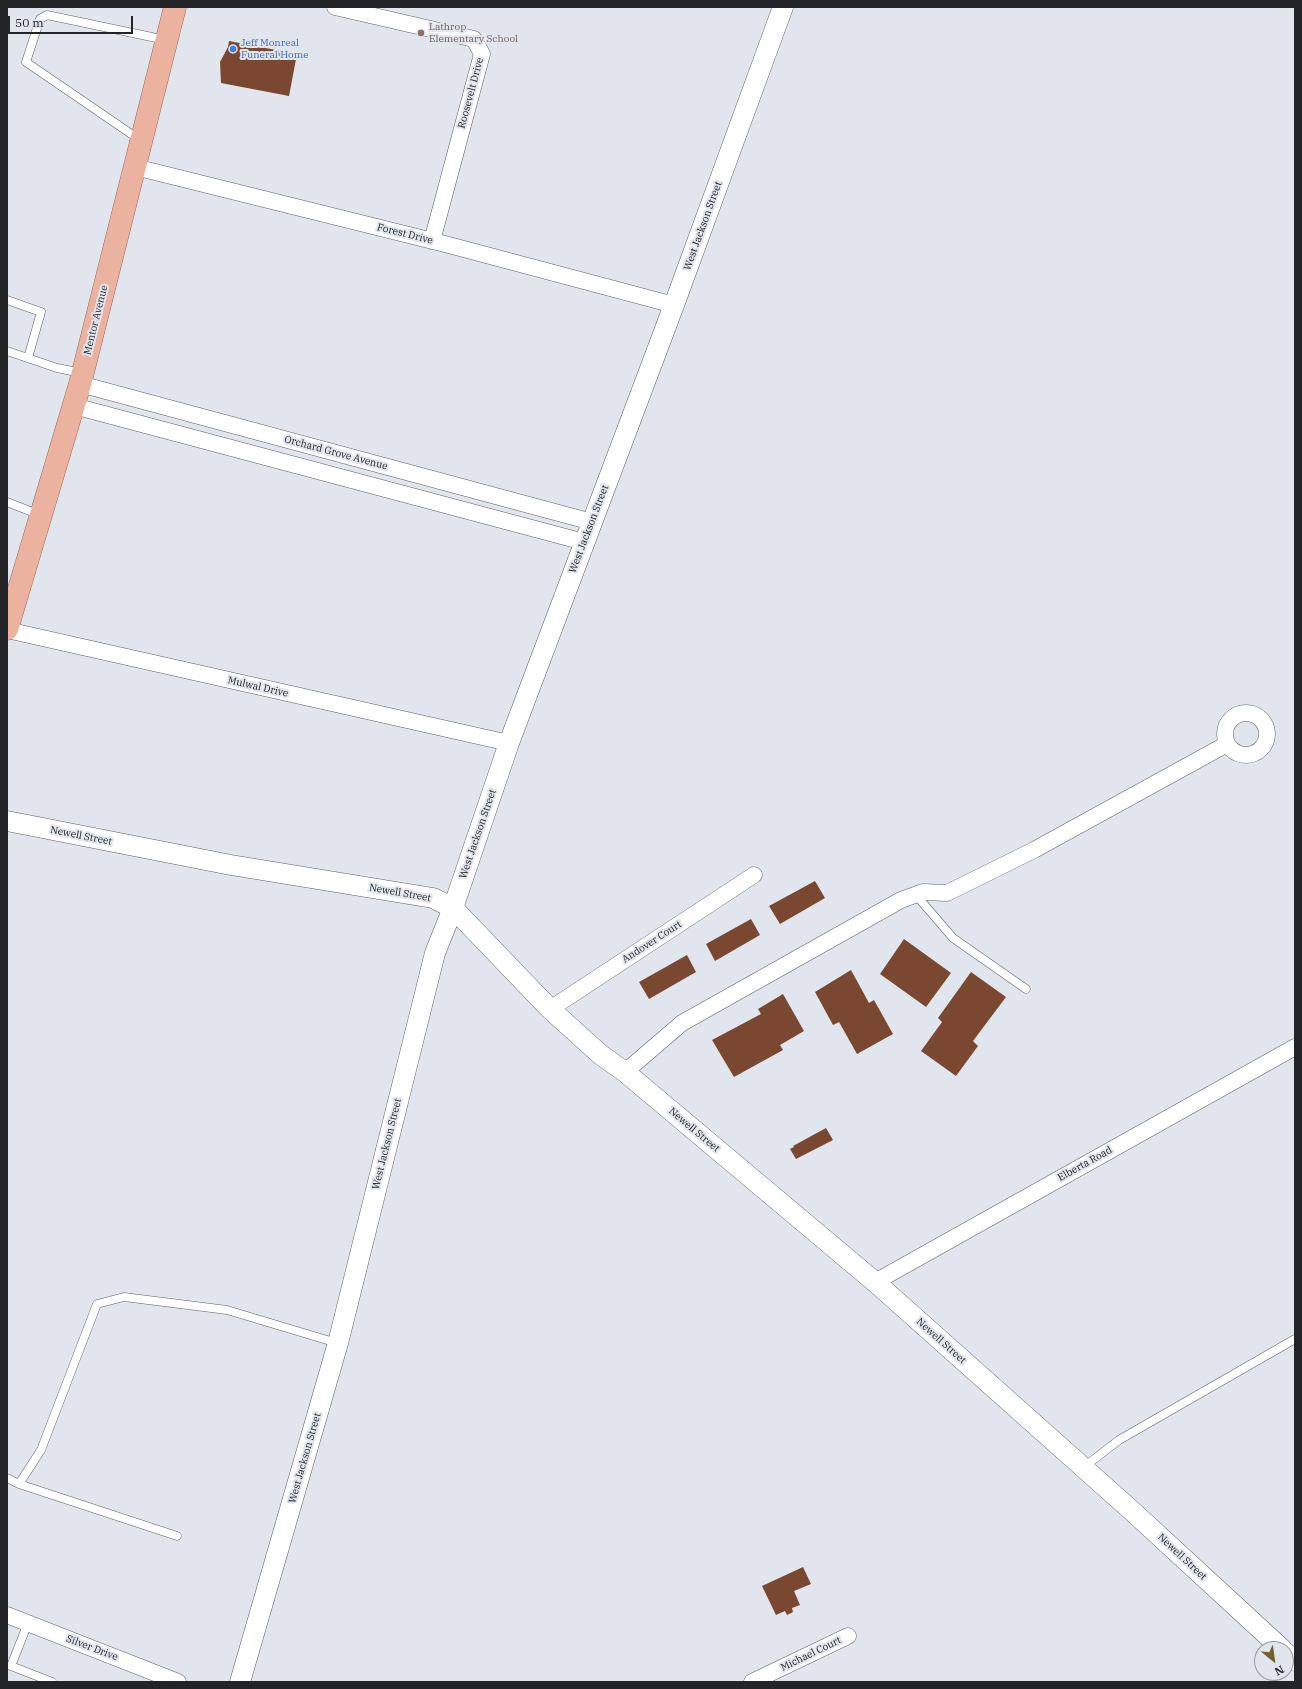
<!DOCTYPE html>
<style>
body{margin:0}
#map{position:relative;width:1302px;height:1689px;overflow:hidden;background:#e1e6ee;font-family:"IBM Plex Serif",serif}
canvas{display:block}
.frame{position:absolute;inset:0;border:8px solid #222427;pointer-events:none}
.north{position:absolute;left:1254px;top:1641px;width:40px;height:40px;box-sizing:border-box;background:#e1e6ee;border:1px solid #95989e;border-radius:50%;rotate:151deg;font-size:11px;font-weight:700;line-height:16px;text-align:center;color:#222427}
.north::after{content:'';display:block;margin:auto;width:14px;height:18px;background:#775f30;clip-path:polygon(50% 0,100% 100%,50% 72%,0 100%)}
.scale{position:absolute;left:8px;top:16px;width:125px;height:18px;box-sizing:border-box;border:2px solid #222427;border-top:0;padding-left:5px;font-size:12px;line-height:14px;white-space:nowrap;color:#222427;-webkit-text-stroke:3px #e1e6ee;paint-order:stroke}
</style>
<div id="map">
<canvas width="1302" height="1689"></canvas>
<div class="frame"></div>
<div class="north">N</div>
<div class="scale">50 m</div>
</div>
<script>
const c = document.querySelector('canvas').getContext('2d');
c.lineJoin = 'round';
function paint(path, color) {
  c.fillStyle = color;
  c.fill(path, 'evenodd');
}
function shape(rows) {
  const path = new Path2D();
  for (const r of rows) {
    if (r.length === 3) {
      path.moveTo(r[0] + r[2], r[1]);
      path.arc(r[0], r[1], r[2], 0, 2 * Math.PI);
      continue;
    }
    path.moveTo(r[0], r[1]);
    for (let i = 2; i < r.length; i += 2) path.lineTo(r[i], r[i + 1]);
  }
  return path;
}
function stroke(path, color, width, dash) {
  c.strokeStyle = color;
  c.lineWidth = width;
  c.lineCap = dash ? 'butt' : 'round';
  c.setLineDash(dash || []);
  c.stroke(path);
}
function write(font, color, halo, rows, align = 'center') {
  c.font = font + ' "IBM Plex Serif",serif';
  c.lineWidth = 4;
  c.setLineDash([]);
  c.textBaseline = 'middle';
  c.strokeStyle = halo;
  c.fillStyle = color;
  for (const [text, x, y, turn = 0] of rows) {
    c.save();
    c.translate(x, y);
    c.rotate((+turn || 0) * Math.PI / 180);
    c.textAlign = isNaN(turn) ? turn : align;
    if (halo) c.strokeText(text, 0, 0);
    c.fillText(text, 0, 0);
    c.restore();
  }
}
paint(shape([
 [229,41,297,54,289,96,221,83,220,62,228,47],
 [815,881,825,898,780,924,769,906],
 [751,919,760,935,715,961,706,944],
 [904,939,951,973,926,1007,880,974],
 [687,955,696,972,649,999,639,982],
 [851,970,869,1003,874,1000,893,1034,857,1054,839,1022,833,1025,815,992],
 [971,972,1006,997,973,1041,978,1046,956,1076,921,1051,942,1022,938,1018],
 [783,994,804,1031,780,1045,783,1050,734,1077,712,1040,761,1014,758,1009],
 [826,1128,833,1140,796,1159,790,1149,794,1147,793,1146],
 [803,1567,811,1584,794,1591,800,1605,792,1608,793,1612,787,1615,785,1611,776,1615,762,1586]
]), '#7a4831');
const service = shape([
 [140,140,26,62,40,19,47,15,166,40],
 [7,300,41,312,28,358],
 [7,351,57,368,82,373],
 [7,502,40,515],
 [916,895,953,938,1026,989],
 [1084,1467,1119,1440,1295,1339],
 [7,1478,19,1484,177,1536],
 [19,1484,41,1450,97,1304,124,1297,227,1310,337,1343],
 [28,1623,11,1666,52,1682]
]);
const minor = shape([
 [335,7,474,39,482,54,432,241],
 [135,167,445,244,674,305],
 [80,384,592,522],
 [74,406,584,542],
 [7,630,509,743],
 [1246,734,21],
 [550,1009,754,875],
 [625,1072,682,1023,901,900,923,892,947,893,1034,850,1227,744],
 [875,1282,1295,1047],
 [7,1615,178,1682],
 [752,1682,848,1636]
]);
const tertiary = shape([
 [7,821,231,865,433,898,453,908,550,1009,601,1055,625,1072,875,1282,1131,1510,1282,1649],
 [1286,1653,1295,1661],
 [240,1682,338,1343,435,953,453,908,509,743,674,305,783,7]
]);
const primary = shape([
 [7,629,80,384,175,7]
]);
stroke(service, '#5c6168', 9);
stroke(minor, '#5c6168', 17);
stroke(tertiary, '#5c6168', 21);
stroke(primary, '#9c5f4c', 23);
stroke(service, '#fff', 8);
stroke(minor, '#fff', 16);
stroke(tertiary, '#fff', 20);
stroke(primary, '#ebb2a0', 22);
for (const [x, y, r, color] of [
 [421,33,4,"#8d6e63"],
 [233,49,4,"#3f7fe0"]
]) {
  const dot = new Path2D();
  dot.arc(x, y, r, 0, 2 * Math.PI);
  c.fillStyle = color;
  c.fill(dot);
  stroke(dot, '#e1e6ee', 1.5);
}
write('10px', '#785e54', '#e1e6ee', [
 ["Lathrop",429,27],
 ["Elementary School",429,39]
], 'left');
write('10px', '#366cbe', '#e1e6ee', [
 ["Jeff Monreal",241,43],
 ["Funeral Home",241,55]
], 'left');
write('10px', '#222427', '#e1e6ee', [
 ["Roosevelt Drive",471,93,-75],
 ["West Jackson Street",703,226,-70],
 ["Forest Drive",405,234,14],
 ["Mentor Avenue",96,320,-76],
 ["Orchard Grove Avenue",336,453,15],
 ["West Jackson Street",589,529,-69],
 ["Mulwal Drive",258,687,13],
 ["West Jackson Street",478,834,-71],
 ["Newell Street",81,836,11],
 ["Newell Street",400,893,10],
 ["Andover Court",652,942,-33],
 ["Newell Street",694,1130,40],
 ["West Jackson Street",387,1144,-76],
 ["Elberta Road",1085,1164,-29],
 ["Newell Street",941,1341,42],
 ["West Jackson Street",305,1458,-74],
 ["Newell Street",1182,1557,43],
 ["Silver Drive",92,1648,21],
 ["Michael Court",811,1654,-26]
]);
</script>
